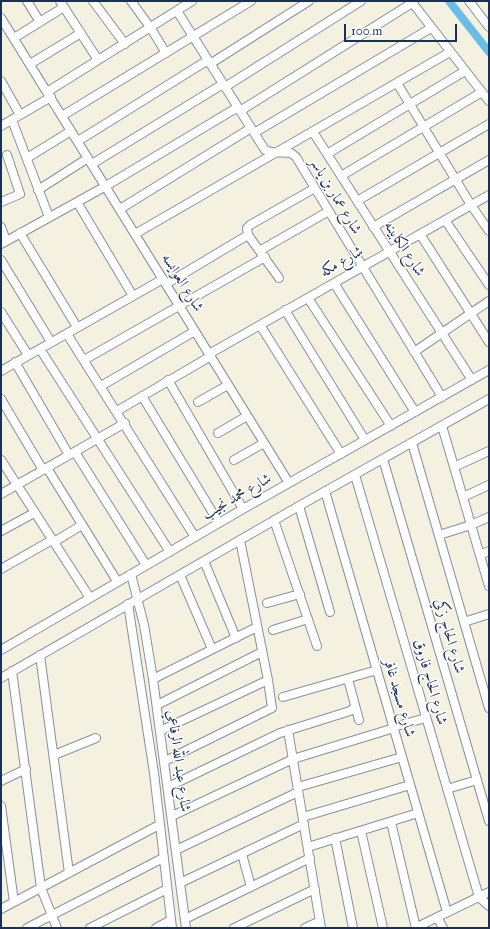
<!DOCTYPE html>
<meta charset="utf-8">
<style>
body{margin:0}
#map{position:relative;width:490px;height:929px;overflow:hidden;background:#f5f1e1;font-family:"IM FELL Great Primer",serif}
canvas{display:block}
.frame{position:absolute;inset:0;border:2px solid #1b2f5e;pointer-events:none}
.scale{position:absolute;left:344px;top:24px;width:113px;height:18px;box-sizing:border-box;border:2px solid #1b2f5e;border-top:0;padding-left:5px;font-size:12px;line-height:14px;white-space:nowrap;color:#1b2f5e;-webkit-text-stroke:3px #fff;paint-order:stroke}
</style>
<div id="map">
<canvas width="490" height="929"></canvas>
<div class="frame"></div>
<div class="scale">100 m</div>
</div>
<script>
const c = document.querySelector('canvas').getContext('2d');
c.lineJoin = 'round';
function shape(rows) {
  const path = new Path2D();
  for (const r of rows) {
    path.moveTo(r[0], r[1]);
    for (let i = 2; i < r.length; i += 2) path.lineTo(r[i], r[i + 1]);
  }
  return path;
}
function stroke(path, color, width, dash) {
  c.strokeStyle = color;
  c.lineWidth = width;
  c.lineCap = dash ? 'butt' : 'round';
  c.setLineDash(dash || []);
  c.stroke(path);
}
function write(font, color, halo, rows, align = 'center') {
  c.font = font + ' "IM FELL Great Primer",Amiri,serif';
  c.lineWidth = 3;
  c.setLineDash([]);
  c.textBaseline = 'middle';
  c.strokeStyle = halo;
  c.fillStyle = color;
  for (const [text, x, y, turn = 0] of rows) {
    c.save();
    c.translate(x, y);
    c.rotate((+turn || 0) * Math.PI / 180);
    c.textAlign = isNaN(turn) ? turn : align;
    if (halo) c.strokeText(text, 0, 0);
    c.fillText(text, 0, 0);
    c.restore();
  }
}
stroke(shape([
 [449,1,489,52]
]), '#6bbde7', 8);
const street = shape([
 [27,1,40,22],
 [60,1,98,60],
 [93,1,125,44],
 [131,1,150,27,166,53],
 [411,1,489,101],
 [469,1,489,27],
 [177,11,265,150,272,152,291,153,296,157,442,397],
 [1,18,289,483],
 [14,38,64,7],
 [30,64,81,33],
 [210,64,309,1],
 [1,81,20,115],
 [397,83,471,205,489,231],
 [225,87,361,1],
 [47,92,192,1],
 [240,111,412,3],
 [62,116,251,1],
 [12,120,49,217],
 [1,126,51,97],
 [313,132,472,380],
 [254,133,431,28],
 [78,141,208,60],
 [327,154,465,71],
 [27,158,71,131],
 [92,164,223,84],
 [341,176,482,92],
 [38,190,88,158],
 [357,201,489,124],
 [1,202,20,194,7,155],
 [77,202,133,296],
 [120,209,251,128],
 [445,220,489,285],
 [1,227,6,241],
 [373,227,489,160],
 [20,233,77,327],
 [135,234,450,52],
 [420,234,489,342],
 [248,235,279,278],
 [1,244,106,186,238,107],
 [261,250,329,211],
 [1,260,51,342],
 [334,283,415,412],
 [166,284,248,235,247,228,250,225,315,188],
 [308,298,391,426],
 [285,310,365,440],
 [1,312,28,355],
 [260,325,341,454],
 [67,334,195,537],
 [40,349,170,552],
 [414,352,489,301],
 [209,354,489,195],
 [84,360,265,257],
 [15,362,69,455],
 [1,371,163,279],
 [168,380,243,509],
 [101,386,195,331],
 [142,396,219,523],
 [1,399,43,470],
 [198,402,228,385],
 [117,411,211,356],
 [442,426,489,586],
 [218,433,247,416],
 [412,443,489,708],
 [75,452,146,565],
 [383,459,489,821],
 [1,460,90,598],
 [234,460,264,443],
 [454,467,489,451],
 [47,468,117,581],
 [355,475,479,897,489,906],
 [325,491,447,912],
 [1,494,125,423],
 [463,497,489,485],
 [299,506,330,612],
 [274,520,317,646],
 [1,531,34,513],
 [439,535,471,525,489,517],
 [54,542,82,525],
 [480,555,489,551],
 [204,561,236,638],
 [1,569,52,540],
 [131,574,144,625,153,679,186,928],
 [180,575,212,649],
 [267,603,300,594],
 [128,604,154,773,172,928],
 [464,622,489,614],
 [273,630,308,619],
 [1,650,243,509,489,370],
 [40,655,69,873],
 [12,671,41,888,57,928],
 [1,678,299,506,489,399],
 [153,679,257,627],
 [348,679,359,720],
 [283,697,377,670],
 [157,705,262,652],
 [393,727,426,718],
 [288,730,321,928],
 [160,731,268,680],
 [54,755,96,738],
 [165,761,272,708,268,680,240,540],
 [1,781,26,769],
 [168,787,280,733,350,711,355,707],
 [298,787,402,757],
 [447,789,477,780],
 [1,806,14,902],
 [172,816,293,759,394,728],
 [303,817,410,785],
 [391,822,416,928],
 [361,831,383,928],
 [335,838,353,928],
 [308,847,418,813],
 [176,850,298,792],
 [242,854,251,887],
 [180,883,304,824],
 [1,909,159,825],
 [437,917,443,928],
 [185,919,310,858],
 [27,928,163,858],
 [90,928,167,889],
 [156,928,171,920],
 [234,928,315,889],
 [305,928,320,921],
 [415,928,489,892]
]);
stroke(street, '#8890a0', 10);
stroke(street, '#fff', 8);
write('15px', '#1b2f5e', '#fff', [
 ["شارع عمار بن ياسر",335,196,59],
 ["شارع الكابينه",404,249,57],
 ["شارع مكه",342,262,-30],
 ["شارع العوايسه",182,283,58],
 ["شارع محمد نجيب",237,497,-30],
 ["شارع الحاج زكي",449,636,74],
 ["شارع الحاج فاروق",430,682,74],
 ["شارع مسجد غافر",399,698,74],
 ["شارع عبد الله الرفاعي",178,761,82]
]);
</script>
